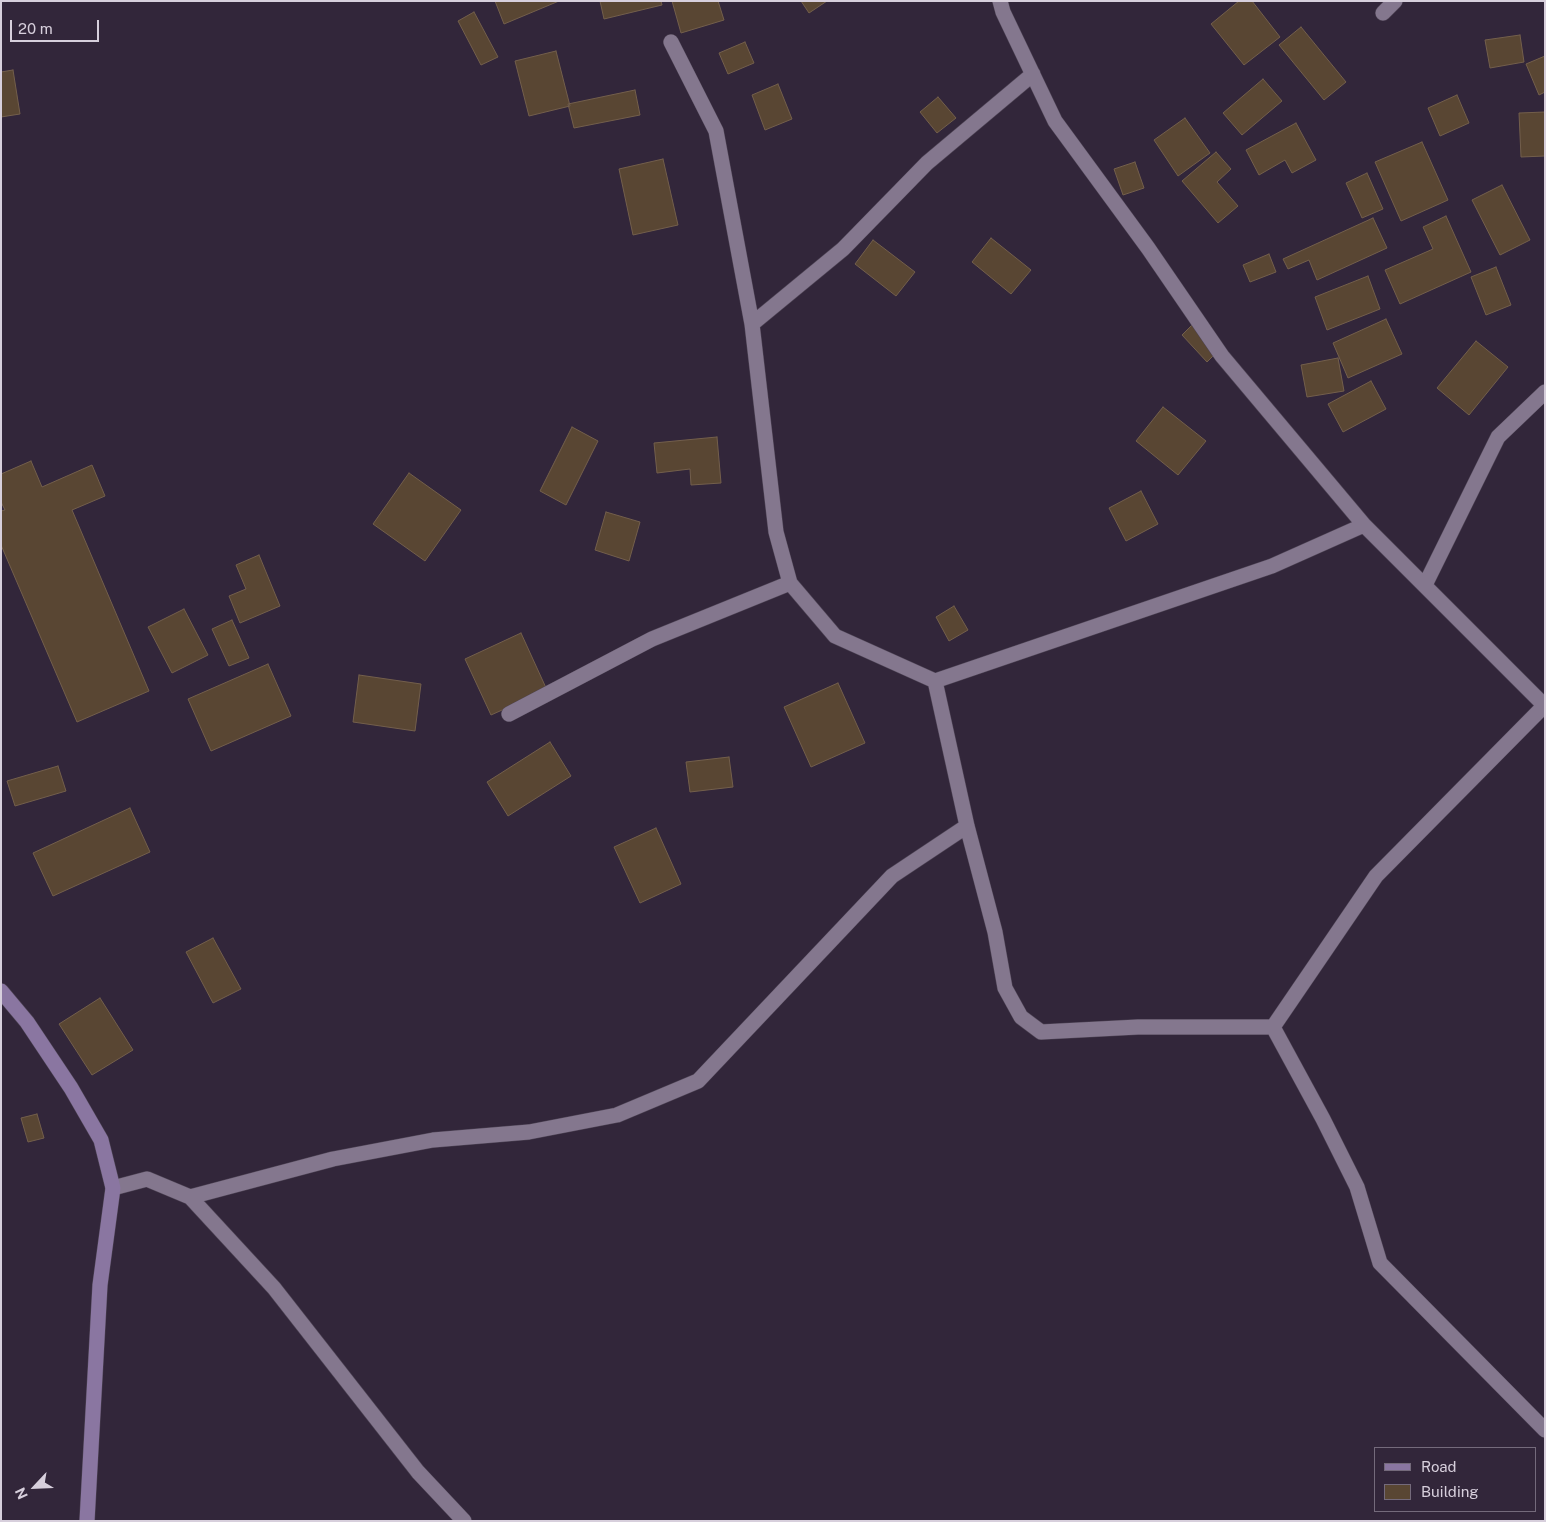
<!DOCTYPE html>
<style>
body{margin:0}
#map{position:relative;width:1546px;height:1522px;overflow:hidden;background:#32263a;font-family:"Public Sans",sans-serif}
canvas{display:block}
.frame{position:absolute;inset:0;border:2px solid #d7cfdc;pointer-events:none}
.legend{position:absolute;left:1374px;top:1447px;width:162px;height:65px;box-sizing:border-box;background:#32263a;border:1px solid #746a7b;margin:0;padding:6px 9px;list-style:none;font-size:15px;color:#d7cfdc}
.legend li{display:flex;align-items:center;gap:10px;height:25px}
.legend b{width:25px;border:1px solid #746a7b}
.north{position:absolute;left:10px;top:1462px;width:50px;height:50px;-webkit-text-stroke:4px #32263a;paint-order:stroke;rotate:245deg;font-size:14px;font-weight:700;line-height:20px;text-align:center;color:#d7cfdc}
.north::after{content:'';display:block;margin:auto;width:18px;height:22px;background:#d7cfdc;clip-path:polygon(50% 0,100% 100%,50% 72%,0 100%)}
.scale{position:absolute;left:10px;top:20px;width:89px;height:22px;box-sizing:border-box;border:2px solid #d7cfdc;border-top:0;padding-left:6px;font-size:15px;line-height:18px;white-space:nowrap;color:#d7cfdc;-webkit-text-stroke:4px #32263a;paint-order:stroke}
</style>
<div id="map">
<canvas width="1546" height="1522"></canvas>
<div class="frame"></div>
<ul class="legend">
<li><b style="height:6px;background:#8a76a1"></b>Road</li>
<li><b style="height:14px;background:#594633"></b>Building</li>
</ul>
<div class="north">N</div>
<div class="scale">20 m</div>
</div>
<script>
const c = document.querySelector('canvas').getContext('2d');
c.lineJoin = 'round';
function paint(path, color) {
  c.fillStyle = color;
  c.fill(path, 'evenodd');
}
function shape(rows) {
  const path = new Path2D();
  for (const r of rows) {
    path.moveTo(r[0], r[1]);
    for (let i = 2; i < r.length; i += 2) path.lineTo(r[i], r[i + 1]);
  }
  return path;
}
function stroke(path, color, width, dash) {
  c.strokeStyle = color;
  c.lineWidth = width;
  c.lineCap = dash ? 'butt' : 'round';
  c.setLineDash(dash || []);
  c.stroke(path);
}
const building = shape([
 [495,1,559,1,504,24,495,1],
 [600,1,661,1,662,5,604,19,600,1],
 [672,1,718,1,724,20,681,33,672,1],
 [801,1,827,1,809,13,801,1],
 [1239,1,1252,1,1280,37,1244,65,1211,24,1239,1],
 [474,12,498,57,481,65,458,21,474,12],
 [1301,27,1346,82,1324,100,1279,45,1301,27],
 [1520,35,1524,62,1490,68,1485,40,1520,35],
 [745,42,754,63,728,74,719,53,745,42],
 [556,51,570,106,529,116,515,61,556,51],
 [1545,56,1545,92,1539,95,1526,64,1545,56],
 [13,70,20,114,1,117,1,72,13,70],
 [1263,79,1282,101,1242,135,1223,113,1263,79],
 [778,84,792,119,765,130,752,95,778,84],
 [635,90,640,115,574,128,568,104,635,90],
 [1457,95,1469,123,1440,136,1428,108,1457,95],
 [938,97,956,118,937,133,920,112,938,97],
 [1545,112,1545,156,1521,157,1519,113,1545,112],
 [1185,118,1210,153,1178,176,1154,140,1185,118],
 [1296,123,1316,160,1292,173,1285,160,1259,175,1246,150,1296,123],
 [1422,142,1448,200,1401,221,1375,162,1422,142],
 [1216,152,1231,169,1217,182,1238,206,1218,223,1182,181,1216,152],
 [663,159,678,225,633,235,619,169,663,159],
 [1135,162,1144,188,1123,195,1114,169,1135,162],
 [1367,173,1383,209,1362,218,1346,183,1367,173],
 [1502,185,1530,240,1500,255,1472,200,1502,185],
 [1446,216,1471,272,1400,304,1385,270,1433,249,1423,227,1446,216],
 [1373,218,1387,248,1317,280,1309,260,1288,269,1283,259,1373,218],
 [991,238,1031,270,1011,294,972,262,991,238],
 [873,240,915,272,896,296,855,264,873,240],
 [1269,254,1276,272,1250,282,1243,265,1269,254],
 [1496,267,1511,305,1486,315,1471,277,1496,267],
 [1368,276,1380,309,1327,330,1315,297,1368,276],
 [1386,319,1402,354,1348,378,1333,343,1386,319],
 [1196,321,1221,348,1207,362,1182,335,1196,321],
 [1476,341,1508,367,1469,415,1437,388,1476,341],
 [1338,358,1344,391,1307,397,1301,365,1338,358],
 [1371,381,1386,409,1343,432,1328,404,1371,381],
 [1163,407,1206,441,1178,475,1136,441,1163,407],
 [572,427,598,441,566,505,540,491,572,427],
 [717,437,721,483,691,485,690,469,657,473,654,443,717,437],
 [31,461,42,487,92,465,105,496,72,510,149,691,77,722,1,545,1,511,5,510,1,502,1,474,31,461],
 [409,473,461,510,425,561,373,524,409,473],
 [1141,491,1158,524,1126,541,1109,508,1141,491],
 [606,512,640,522,629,561,595,550,606,512],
 [259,555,280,606,240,623,229,596,246,589,236,565,259,555],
 [954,606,968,630,949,641,936,617,954,606],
 [184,609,208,655,172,673,148,627,184,609],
 [232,620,249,658,229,666,212,629,232,620],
 [521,633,547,690,491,715,465,659,521,633],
 [268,664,291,716,211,751,188,699,268,664],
 [359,675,421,684,415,731,353,722,359,675],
 [838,683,865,743,811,767,784,707,838,683],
 [550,742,571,776,508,816,487,782,550,742],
 [729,757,733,787,690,792,686,762,729,757],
 [58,766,66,791,15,806,7,781,58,766],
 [130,808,150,852,53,896,33,853,130,808],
 [656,828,681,884,640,903,614,847,656,828],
 [213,938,241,989,213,1003,186,952,213,938],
 [100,998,133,1050,92,1075,59,1024,100,998],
 [37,1114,44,1138,28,1142,21,1118,37,1114]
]);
paint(building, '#594633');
stroke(building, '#735f4c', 1);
const street = shape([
 [1000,1,1003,12,1055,121,1148,248,1222,356,1364,525,1545,706],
 [1383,13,1395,1],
 [671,42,716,131,752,324,776,532,790,583,835,636,935,681,1272,566,1364,525],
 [752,324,843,249,927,163,1033,74],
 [1425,585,1498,437,1545,392],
 [935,681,967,826,995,932,1005,988,1021,1017,1041,1032,1138,1027,1273,1027],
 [509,714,652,639,790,583],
 [1273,1027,1323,1119,1357,1187,1380,1263,1545,1430],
 [1273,1027,1376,876,1544,706],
 [113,1188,147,1179,190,1197,274,1288,418,1472,464,1521],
 [190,1197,333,1159,433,1140,529,1132,617,1115,698,1081,892,876,967,826]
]);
const secondary = shape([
 [1,991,27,1022,71,1088,101,1140,113,1188,100,1285,87,1521]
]);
stroke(street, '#4e4455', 16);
stroke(secondary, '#4e4455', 16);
stroke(street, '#84778e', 15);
stroke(secondary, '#8a76a1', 15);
</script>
